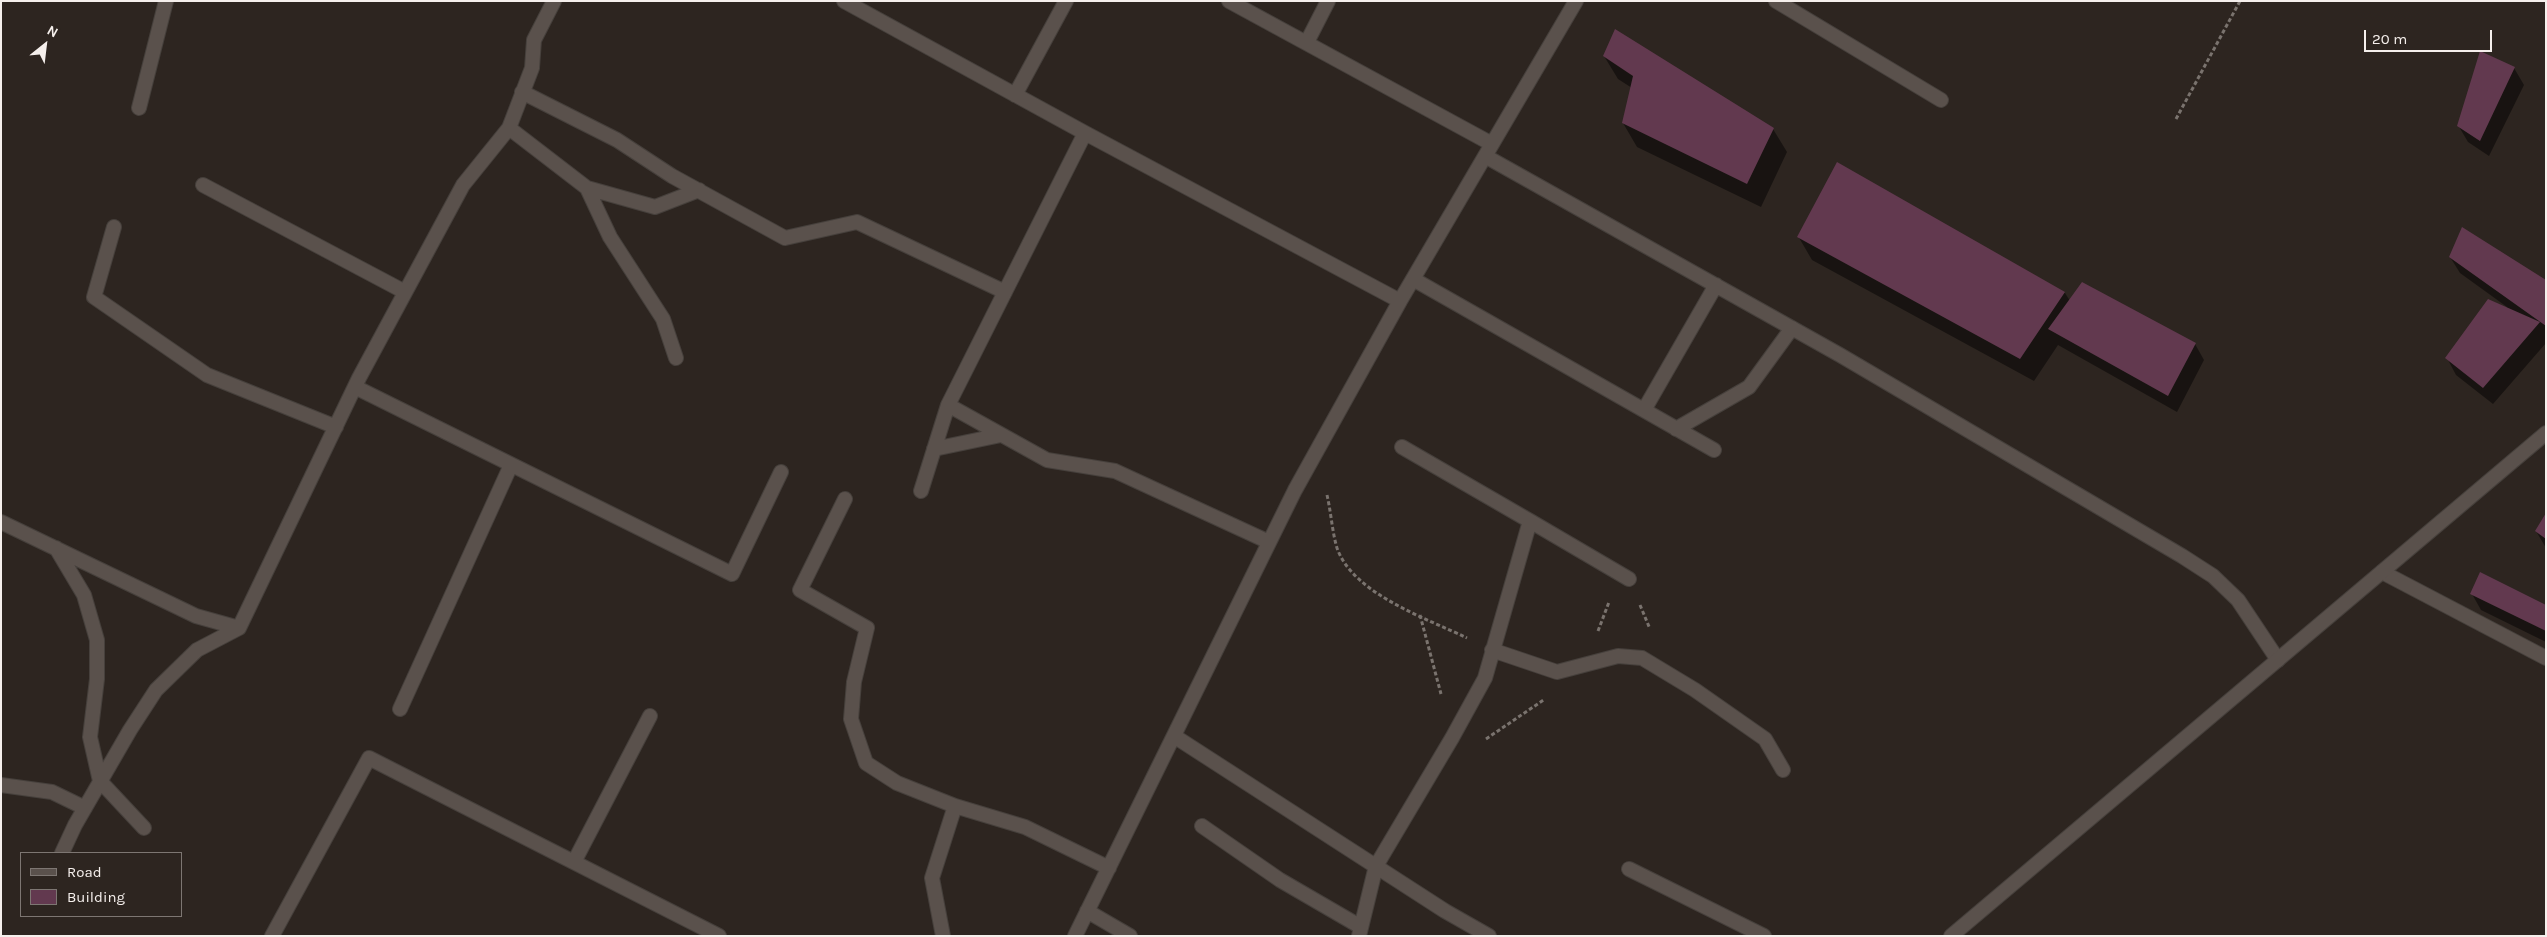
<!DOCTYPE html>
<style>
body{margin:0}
#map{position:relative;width:2547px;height:937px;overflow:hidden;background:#2d2520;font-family:Karla,sans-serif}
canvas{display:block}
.frame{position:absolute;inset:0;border:2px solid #f5efec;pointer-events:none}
.legend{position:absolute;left:20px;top:852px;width:162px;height:65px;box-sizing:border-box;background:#2d2520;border:1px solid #7d7672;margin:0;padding:6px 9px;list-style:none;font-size:15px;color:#f5efec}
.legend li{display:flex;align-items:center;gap:10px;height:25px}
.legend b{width:25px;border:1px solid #7d7672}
.north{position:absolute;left:20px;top:20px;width:50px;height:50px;-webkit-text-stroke:4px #2d2520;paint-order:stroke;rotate:29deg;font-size:14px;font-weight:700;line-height:20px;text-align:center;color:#f5efec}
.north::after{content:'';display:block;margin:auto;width:18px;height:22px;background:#f5efec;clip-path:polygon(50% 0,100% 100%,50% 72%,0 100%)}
.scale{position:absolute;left:2364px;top:30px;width:128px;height:22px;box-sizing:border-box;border:2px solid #f5efec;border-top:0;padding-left:6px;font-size:15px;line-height:18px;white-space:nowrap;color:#f5efec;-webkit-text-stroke:4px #2d2520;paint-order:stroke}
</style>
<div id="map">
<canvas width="2547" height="937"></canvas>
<div class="frame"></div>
<ul class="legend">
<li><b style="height:6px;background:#5a514c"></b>Road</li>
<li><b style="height:14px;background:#62394f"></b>Building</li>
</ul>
<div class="north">N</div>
<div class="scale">20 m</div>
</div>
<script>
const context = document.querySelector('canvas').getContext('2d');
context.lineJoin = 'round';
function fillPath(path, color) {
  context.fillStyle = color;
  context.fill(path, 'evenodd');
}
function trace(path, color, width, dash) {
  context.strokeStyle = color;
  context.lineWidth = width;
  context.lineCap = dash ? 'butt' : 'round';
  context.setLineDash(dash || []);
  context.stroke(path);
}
fillPath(new Path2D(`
 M 2481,52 L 2514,68 L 2524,85 L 2489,156 L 2468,142 L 2458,125 Z
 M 1604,56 L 1773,129 L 1787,152 L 1761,207 L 1637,147 L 1623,123 L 1632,88 L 1618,79 Z
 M 1838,164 L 2065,293 L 2070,301 L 2195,344 L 2204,360 L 2177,412 L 2058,345 L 2034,381 L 1812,260 L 1798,236 Z
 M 2450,257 L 2546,282 L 2546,343 L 2493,404 L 2456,375 L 2447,358 L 2507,307 L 2460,273 Z
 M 2546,515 L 2546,548 L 2536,531 Z
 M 2472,594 L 2546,606 L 2546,642 L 2481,610 Z`), '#0007');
fillPath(new Path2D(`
 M 1615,29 L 1774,128 L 1747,184 L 1622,123 L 1633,76 L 1603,56 Z
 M 2480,51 L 2515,67 L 2480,141 L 2457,126 Z
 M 1837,162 L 2065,292 L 2020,359 L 1797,237 Z
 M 2462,227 L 2546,280 L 2546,326 L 2449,257 Z
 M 2082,282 L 2196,343 L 2168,396 L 2048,329 Z
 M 2488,299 L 2540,322 L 2483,388 L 2445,358 Z
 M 2546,513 L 2546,539 L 2535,531 Z
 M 2480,572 L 2546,605 L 2546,631 L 2470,594 Z`), '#62394f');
const minor = new Path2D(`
 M 844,1 L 1085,133 L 1400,301
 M 1229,1 L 1492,144
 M 1776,1 L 1941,100
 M 1307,42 L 1328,1
 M 522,92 L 617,140 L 672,176 L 785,238 L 857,222 L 1005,292
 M 1015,95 L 1066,1
 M 139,108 L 166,1
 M 509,128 L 587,188 L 610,237 L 663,319 L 676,358
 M 1485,156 L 1840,355 L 2182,556 L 2213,576 L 2238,600 L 2278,660
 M 203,185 L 405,292
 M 587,188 L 655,207 L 699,190
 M 114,227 L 94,297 L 207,375 L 336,427
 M 1413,279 L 1714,450
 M 355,387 L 732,574 L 781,472
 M 948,405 L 1085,133
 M 1644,410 L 1716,285
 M 1676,429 L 1749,387 L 1792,328
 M 934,449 L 1001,435
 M 921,491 L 948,405 L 1047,460 L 1115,471 L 1269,542
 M 845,499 L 800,590 L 867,628 L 854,682 L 851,719 L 866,763 L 897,783 L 955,806 L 1025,827 L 1109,868
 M 1530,521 L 1629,579
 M 1,522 L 196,616 L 239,628
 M 56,548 L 84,595 L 97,640 L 97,679 L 90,737 L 100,781 L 144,828
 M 2382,572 L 2546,658
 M 1492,650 L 1557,672 L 1618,656 L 1642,658 L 1695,690 L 1765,739 L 1783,770
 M 400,709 L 511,465
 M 1174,736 L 1445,911 L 1489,936
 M 1,785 L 52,792 L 85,808
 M 1202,826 L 1280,880 L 1361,927
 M 62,853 L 75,825 L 130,730 L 156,690 L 197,650 L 239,628 L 359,378 L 463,185 L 509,128 L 532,68 L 534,40 L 554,1
 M 574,862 L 650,716
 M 1629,869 L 1764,936
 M 1087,911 L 1130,936
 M 272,936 L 369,758 L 719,936
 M 943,936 L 932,878 L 955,806
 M 1075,936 L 1295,490 L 1400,301 L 1576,1
 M 1359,936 L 1376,866 L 1452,738 L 1485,678 L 1530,521 L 1402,447`);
const tertiary = new Path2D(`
 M 1951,936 L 2546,433`);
trace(minor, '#46403c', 16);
trace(tertiary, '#46403c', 16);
trace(new Path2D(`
 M 2176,119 L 2240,1
 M 1327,495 C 1331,512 1332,531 1337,548 C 1353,594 1426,618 1467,638
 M 1640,605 L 1650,629
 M 1420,615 L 1441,694
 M 1598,631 L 1609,602
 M 1486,739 L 1545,699`), '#7a736e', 3, [4, 2.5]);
trace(minor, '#5a514c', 14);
trace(tertiary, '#5a514c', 14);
</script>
